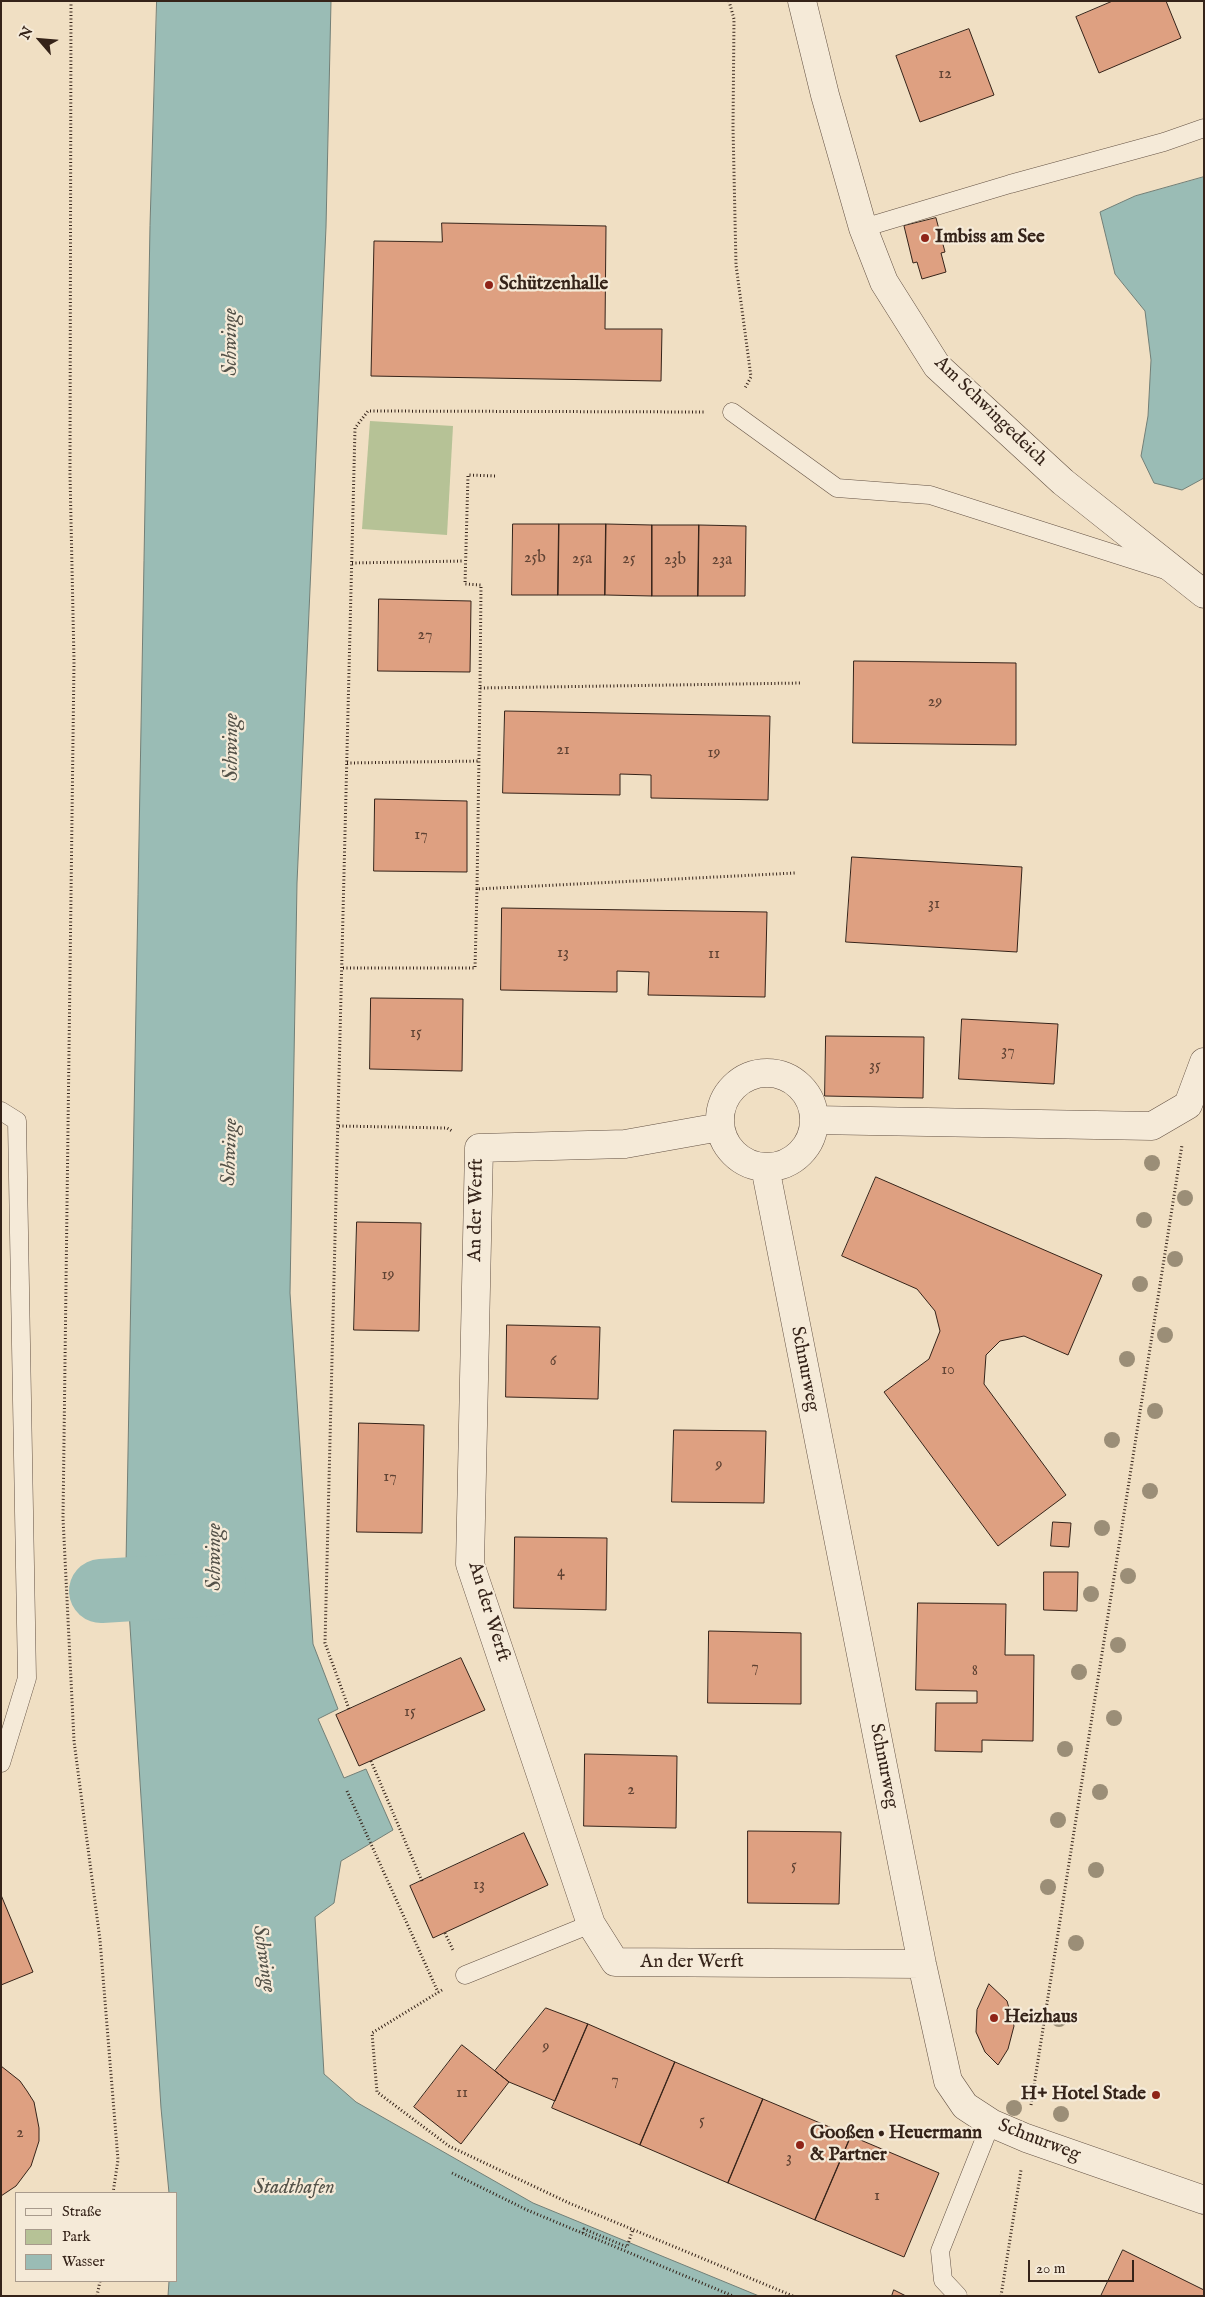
<!DOCTYPE html>
<meta charset="utf-8">
<style>
body{margin:0}
#map{position:relative;width:1205px;height:2297px;overflow:hidden;background:#f0dfc3;font-family:"IM FELL English",serif}
canvas{display:block}
.frame{position:absolute;inset:0;border:2px solid #352319;pointer-events:none}
.legend{position:absolute;left:15px;top:2192px;width:162px;height:90px;box-sizing:border-box;background:#f5ead8;border:1px solid #a89a8c;margin:0;padding:6px 9px;list-style:none;font-size:15px;color:#352319}
.legend li{display:flex;align-items:center;gap:10px;height:25px}
.legend b{width:25px;border:1px solid #a89a8c}
.north{position:absolute;left:15px;top:15px;width:50px;height:50px;-webkit-text-stroke:4px #f5ead8;paint-order:stroke;rotate:297deg;font-size:14px;font-weight:700;line-height:20px;text-align:center;color:#352319}
.north::after{content:'';display:block;margin:auto;width:18px;height:22px;background:#352319;clip-path:polygon(50% 0,100% 100%,50% 72%,0 100%)}
.scale{position:absolute;left:1028px;top:2260px;width:106px;height:22px;box-sizing:border-box;border:2px solid #352319;border-top:0;padding-left:6px;font-size:15px;line-height:18px;white-space:nowrap;color:#352319;-webkit-text-stroke:4px #f5ead8;paint-order:stroke}
</style>
<div id="map">
<canvas width="1205" height="2297"></canvas>
<div class="frame"></div>
<ul class="legend">
<li><b style="height:6px;background:#f5ead8"></b>Straße</li>
<li><b style="height:14px;background:#b6c296"></b>Park</li>
<li><b style="height:14px;background:#9abcb5"></b>Wasser</li>
</ul>
<div class="north">N</div>
<div class="scale">20 m</div>
</div>
<script>
const context = document.querySelector('canvas').getContext('2d');
context.lineJoin = 'round';
function fillPath(path, color) {
  context.fillStyle = color;
  context.fill(path, 'evenodd');
}
function trace(path, color, width, dash) {
  context.strokeStyle = color;
  context.lineWidth = width;
  context.lineCap = dash ? 'butt' : 'round';
  context.setLineDash(dash || []);
  context.stroke(path);
}
function label(font, color, halo, rows, align = 'center') {
  context.font = font + ' "IM FELL English",serif';
  context.lineWidth = 4.5;
  context.setLineDash([]);
  context.textBaseline = 'middle';
  context.strokeStyle = halo;
  context.fillStyle = color;
  for (const [text, x, y, turn = 0] of rows) {
    context.save();
    context.translate(x, y);
    context.rotate((+turn || 0) * Math.PI / 180);
    context.textAlign = isNaN(turn) ? turn : align;
    if (halo) context.strokeText(text, 0, 0);
    context.fillText(text, 0, 0);
    context.restore();
  }
}
fillPath(new Path2D(`
 M 370,421 L 453,426 L 447,535 L 362,529 Z`), '#b6c296');
const water = new Path2D(`
 M 157,1 L 331,1 L 326,227 L 297,883 L 290,1293 L 313,1644 L 338,1709 L 318,1719 L 344,1778 L 366,1769 L 393,1830 L 341,1861 L 334,1903 L 315,1917 L 324,2074 L 356,2102 L 533,2203 L 759,2296 L 168,2296 L 169,2281 L 176,2281 L 176,2193 L 169,2193 L 161,2108 L 126,1564 L 150,226 Z
 M 1204,177 L 1204,478 L 1182,490 L 1154,483 L 1141,456 L 1148,416 L 1151,360 L 1145,311 L 1115,274 L 1100,212 L 1135,196 Z`);
fillPath(water, '#9abcb5');
trace(water, '#727f77', 1);
trace(new Path2D(`
 M 101,1591 L 214,1584`), '#9abcb5', 64);
const building = new Path2D(`
 M 1113,1 L 1166,1 L 1181,38 L 1099,73 L 1076,17 Z
 M 969,29 L 994,95 L 920,122 L 896,56 Z
 M 936,218 L 945,252 L 941,253 L 946,272 L 922,279 L 917,262 L 913,263 L 904,226 Z
 M 442,223 L 606,226 L 605,329 L 662,329 L 661,381 L 371,376 L 374,241 L 442,242 Z
 M 513,524 L 559,524 L 558,595 L 512,595 Z
 M 559,524 L 606,524 L 605,595 L 558,595 Z
 M 606,524 L 652,525 L 652,596 L 605,595 Z
 M 652,525 L 699,525 L 698,596 L 652,596 Z
 M 699,525 L 746,526 L 745,596 L 698,596 Z
 M 379,599 L 471,601 L 470,672 L 378,671 Z
 M 854,661 L 1016,663 L 1016,745 L 853,743 Z
 M 505,711 L 770,716 L 768,800 L 651,798 L 651,775 L 620,774 L 620,795 L 503,793 Z
 M 375,799 L 467,801 L 467,872 L 374,871 Z
 M 852,857 L 1022,867 L 1017,952 L 846,942 Z
 M 502,908 L 767,912 L 765,997 L 648,995 L 649,972 L 617,971 L 617,992 L 501,990 Z
 M 371,998 L 463,999 L 462,1071 L 370,1069 Z
 M 962,1019 L 1058,1024 L 1054,1084 L 959,1079 Z
 M 826,1036 L 924,1037 L 923,1098 L 825,1096 Z
 M 876,1177 L 1102,1275 L 1068,1355 L 1024,1336 L 1000,1341 L 986,1355 L 984,1384 L 1066,1495 L 998,1546 L 884,1392 L 929,1359 L 940,1331 L 935,1311 L 917,1289 L 842,1256 Z
 M 357,1222 L 421,1223 L 419,1331 L 354,1330 Z
 M 507,1325 L 600,1327 L 598,1399 L 506,1397 Z
 M 359,1423 L 424,1425 L 422,1533 L 357,1532 Z
 M 674,1430 L 766,1431 L 764,1503 L 672,1502 Z
 M 1053,1522 L 1071,1523 L 1069,1547 L 1051,1546 Z
 M 515,1537 L 607,1538 L 606,1610 L 514,1608 Z
 M 1044,1572 L 1078,1572 L 1077,1611 L 1044,1610 Z
 M 918,1603 L 1006,1604 L 1005,1655 L 1034,1655 L 1033,1741 L 982,1740 L 982,1752 L 935,1751 L 936,1703 L 977,1703 L 977,1691 L 916,1690 Z
 M 709,1631 L 801,1633 L 801,1704 L 708,1703 Z
 M 461,1658 L 485,1710 L 359,1766 L 336,1715 Z
 M 585,1754 L 677,1756 L 676,1828 L 584,1826 Z
 M 748,1831 L 841,1832 L 839,1904 L 748,1903 Z
 M 524,1833 L 548,1885 L 433,1938 L 410,1886 Z
 M 1,1895 L 33,1972 L 1,1985 Z
 M 989,1984 L 1007,2001 L 1014,2026 L 1008,2049 L 998,2065 L 985,2052 L 976,2032 L 977,2010 Z
 M 546,2008 L 588,2024 L 555,2101 L 509,2082 L 495,2071 Z
 M 588,2024 L 675,2062 L 640,2145 L 552,2108 Z
 M 462,2045 L 509,2082 L 461,2144 L 414,2107 Z
 M 675,2062 L 763,2099 L 728,2183 L 640,2145 Z
 M 1,2066 L 20,2081 L 27,2091 L 34,2102 L 39,2128 L 39,2141 L 31,2166 L 16,2186 L 1,2196 Z
 M 763,2099 L 851,2136 L 815,2220 L 728,2183 Z
 M 851,2136 L 939,2173 L 904,2257 L 815,2220 Z
 M 1123,2250 L 1204,2290 L 1204,2296 L 1101,2296 Z
 M 894,2290 L 906,2296 L 892,2296 Z`);
fillPath(building, '#dea081');
trace(building, '#352319', 1);
const service = new Path2D(`
 M 863,228 L 1010,184 L 1164,142 L 1204,128
 M 732,412 L 837,488 L 930,495 L 1165,570
 M 1,1111 L 17,1121 L 27,1678 L 1,1763
 M 465,1975 L 591,1924
 M 958,2296 L 943,2280 L 940,2251 L 991,2123`);
const minor = new Path2D(`
 M 802,1 L 825,95 L 863,228 L 884,282 L 937,366 L 1063,482 L 1204,594
 M720 1120a47 47 0 1 1 94 0a47 47 0 1 1-94 0Z
 M 814,1120 L 1152,1126 L 1188,1105 L 1204,1062
 M 720,1127 L 625,1144 L 479,1148 L 470,1564 L 591,1924 L 615,1962 L 922,1964
 M 765,1167 L 922,1964 L 948,2081 L 965,2106 L 991,2123 L 1026,2138 L 1204,2200`);
trace(service, '#645244', 19);
trace(minor, '#645244', 29);
trace(new Path2D(`
 M 71,1 L 70,474 L 74,661 L 63,1518 L 74,1741 L 100,1940 L 118,2160 L 113,2193
 M 729,1 L 734,19 L 733,127 L 736,265 L 751,377 L 745,388
 M 495,476 L 468,475 L 465,584 L 481,585 L 480,688 L 801,683
 M 352,563 L 464,561
 M 480,688 L 477,889 L 795,873
 M 347,763 L 479,761
 M 343,968 L 475,968 L 477,889
 M 339,1126 L 447,1128 L 452,1131
 M 349,1709 L 325,1643 L 355,428 L 368,411 L 706,412
 M 371,1761 L 422,1881
 M 347,1791 L 438,1992
 M 445,1933 L 453,1950
 M 442,1990 L 372,2033 L 377,2092 L 449,2146 L 569,2203 L 793,2296
 M 1031,2105 L 1182,1145
 M 452,2173 L 527,2210 L 733,2296
 M 583,2233 L 584,2229 L 627,2247 L 633,2229
 M 97,2296 L 100,2281
 M 1001,2296 L 1021,2170`), '#352319', 3, [1, 2.5]);
trace(service, '#f5ead8', 18);
trace(minor, '#f5ead8', 28);
context.fillStyle = '#9b8e77';
for (const [x, y] of [
 [1152,1163],
 [1185,1198],
 [1144,1220],
 [1175,1259],
 [1140,1284],
 [1165,1335],
 [1127,1359],
 [1155,1411],
 [1112,1440],
 [1150,1491],
 [1102,1528],
 [1128,1576],
 [1091,1594],
 [1118,1645],
 [1079,1672],
 [1114,1718],
 [1065,1749],
 [1100,1792],
 [1058,1820],
 [1096,1870],
 [1048,1887],
 [1076,1943],
 [1059,2019],
 [1014,2108],
 [1061,2114]
]) {
  context.beginPath();
  context.arc(x, y, 8, 0, 2 * Math.PI);
  context.fill();
}
for (const [x, y, r, color] of [
 [925,238,5,"#8f2418"],
 [489,285,5,"#8f2418"],
 [994,2018,5,"#8f2418"],
 [1156,2095,5,"#8f2418"],
 [800,2145,5,"#8f2418"]
]) {
  const dot = new Path2D();
  dot.arc(x, y, r, 0, 2 * Math.PI);
  context.fillStyle = color;
  context.fill(dot);
  trace(dot, '#f5ead8', 2);
}
label('16px', '#5f4233', null, [
 ["12",945,75],
 ["25b",535,559],
 ["25a",582,560],
 ["25",629,560],
 ["23b",675,561],
 ["23a",722,561],
 ["27",425,636],
 ["29",935,703],
 ["21",563,751],
 ["19",714,754],
 ["17",421,836],
 ["31",934,905],
 ["13",563,954],
 ["11",714,955],
 ["15",416,1034],
 ["37",1008,1052],
 ["35",875,1067],
 ["19",388,1276],
 ["6",553,1362],
 ["10",948,1371],
 ["9",719,1466],
 ["17",390,1478],
 ["4",561,1573],
 ["7",755,1668],
 ["8",975,1672],
 ["15",410,1713],
 ["2",631,1791],
 ["5",794,1867],
 ["13",479,1886],
 ["9",546,2048],
 ["7",615,2081],
 ["11",462,2094],
 ["5",702,2122],
 ["2",20,2134],
 ["3",789,2159],
 ["1",877,2197]
]);
label('bold 19px', '#352319', '#f5ead8', [
 ["Imbiss am See",935,238],
 ["Schützenhalle",499,285],
 ["Heizhaus",1004,2018],
 ["H+ Hotel Stade",1146,2095,"right"],
 ["Gooßen • Heuermann",810,2134],
 ["& Partner",810,2156]
], 'left');
label('19px', '#352319', '#f5ead8', [
 ["Am Schwingedeich",990,412,44],
 ["An der Werft",477,1210,-89],
 ["Schnurweg",804,1369,79],
 ["An der Werft",488,1612,73],
 ["Schnurweg",883,1766,79],
 ["An der Werft",692,1963],
 ["Schnurweg",1039,2141,21]
]);
label('italic 20px', '#535148', '#f5ead8', [
 ["Schwinge",232,342,-90],
 ["Schwinge",233,747,-90],
 ["Schwinge",231,1152,-88],
 ["Schwinge",216,1557,-90],
 ["Schwinge",263,1959,81],
 ["Stadthafen",294,2189]
]);
</script>
